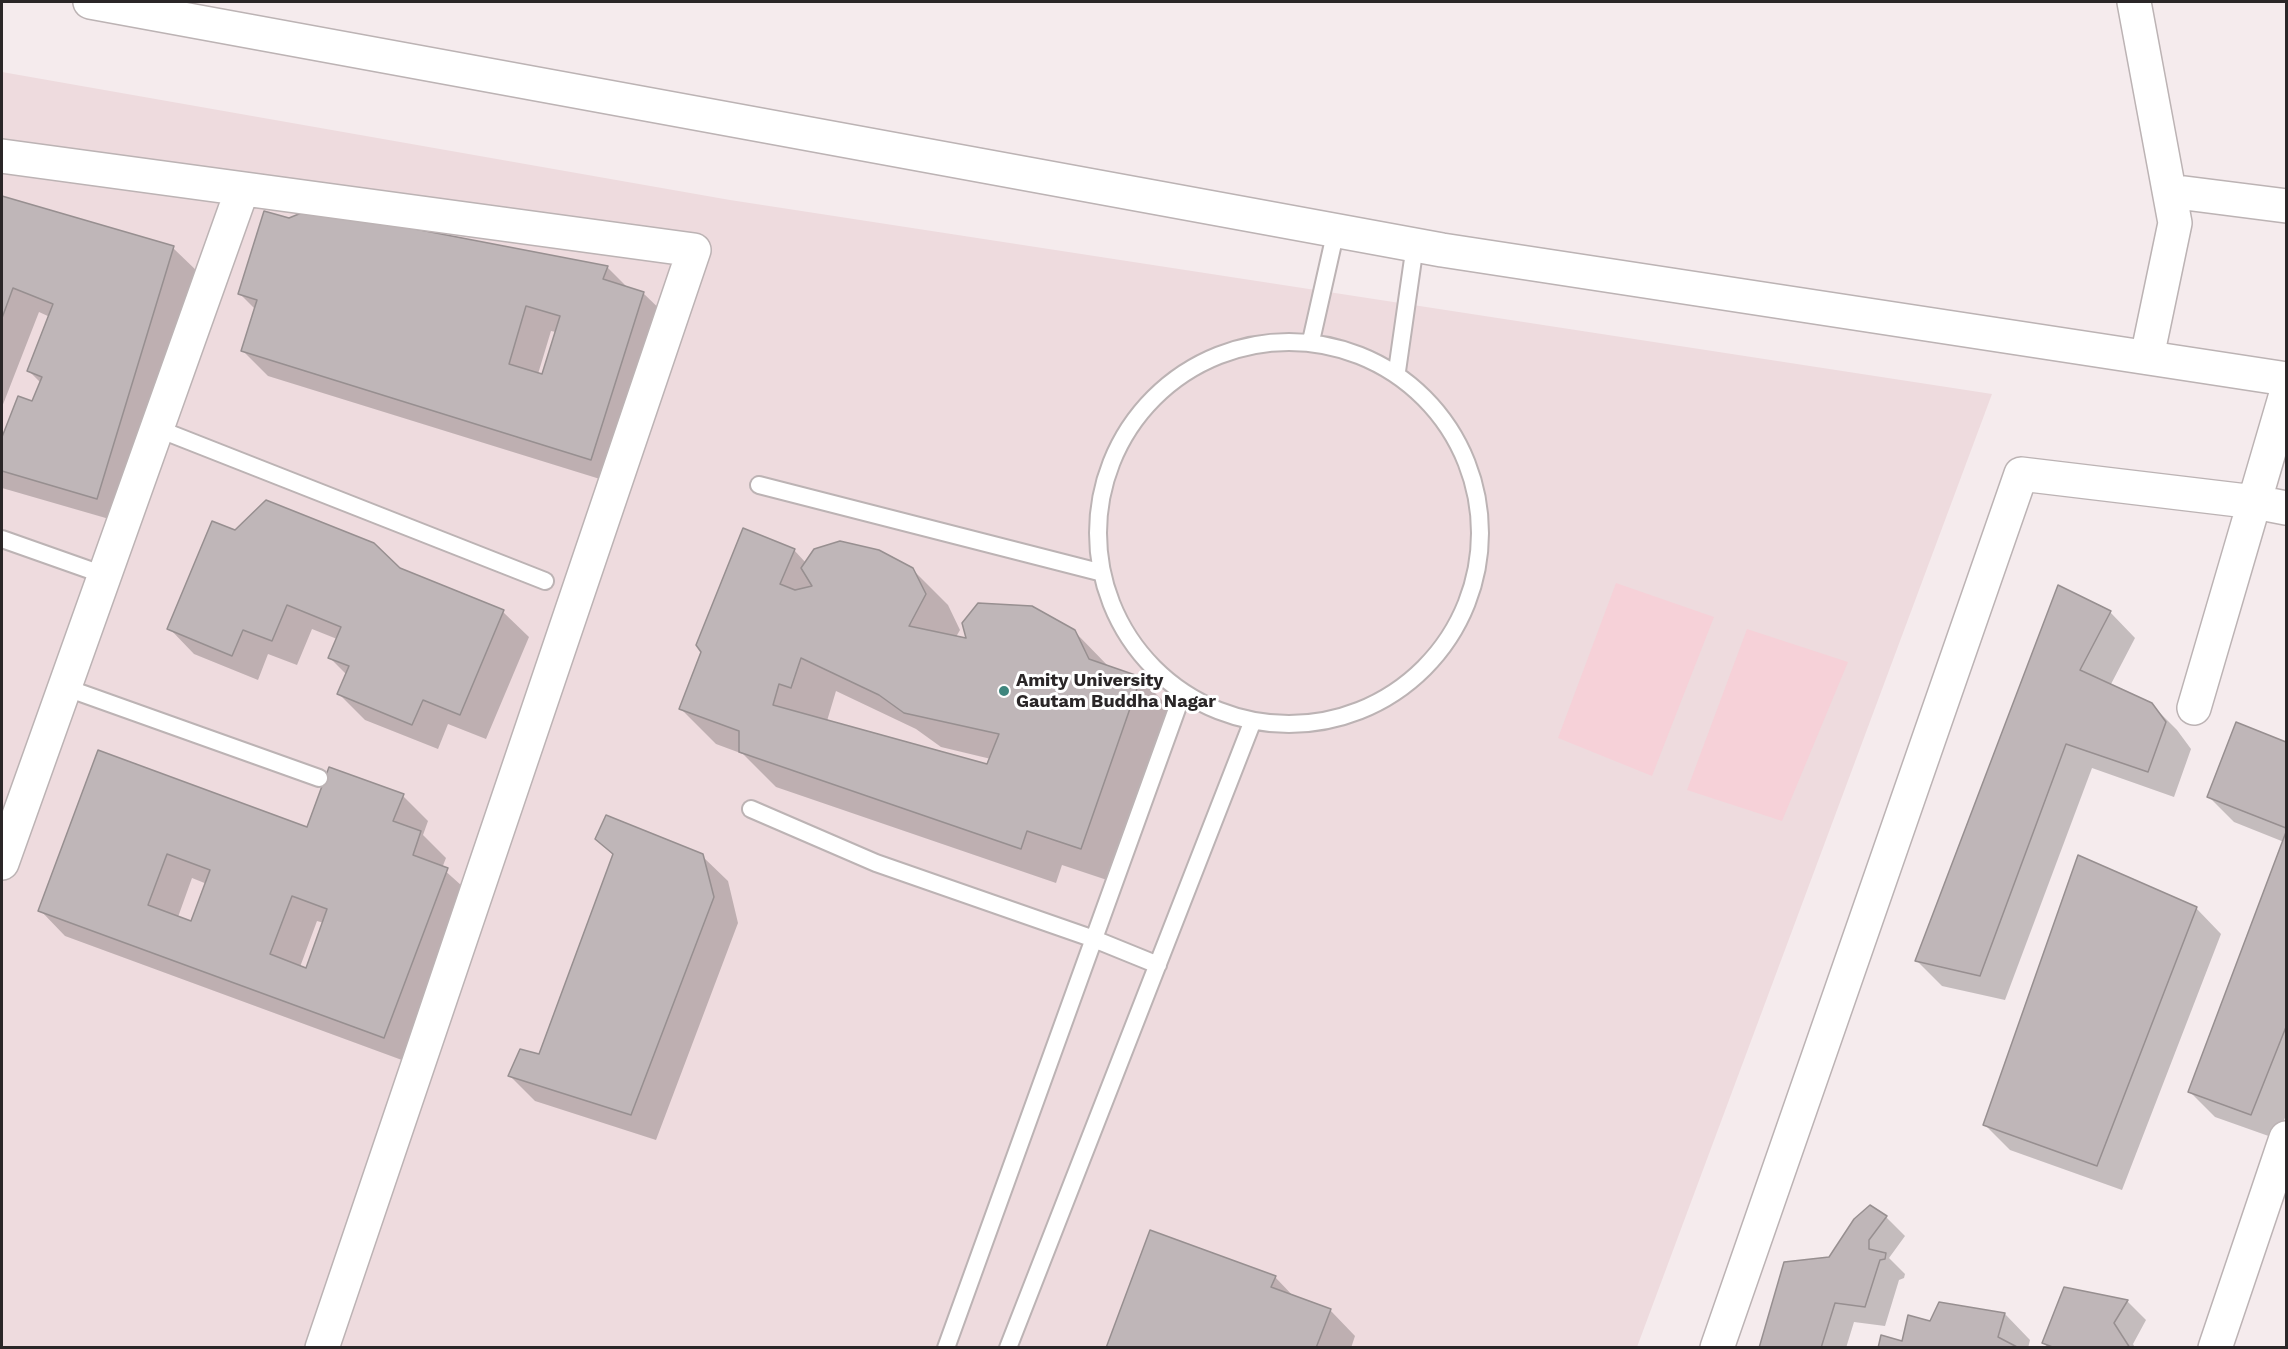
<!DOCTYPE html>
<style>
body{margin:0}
#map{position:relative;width:2288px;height:1349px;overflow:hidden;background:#f5ebed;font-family:"Work Sans",sans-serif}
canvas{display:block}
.frame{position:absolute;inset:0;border:3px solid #2a2627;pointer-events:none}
</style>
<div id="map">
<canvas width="2288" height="1349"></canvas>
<div class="frame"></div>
</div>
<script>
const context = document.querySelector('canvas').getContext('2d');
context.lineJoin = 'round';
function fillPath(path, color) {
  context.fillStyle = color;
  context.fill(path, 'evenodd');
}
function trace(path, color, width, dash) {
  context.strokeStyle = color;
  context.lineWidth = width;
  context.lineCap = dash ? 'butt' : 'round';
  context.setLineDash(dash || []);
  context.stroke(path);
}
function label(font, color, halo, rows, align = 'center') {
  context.font = font + ' "Work Sans",sans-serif';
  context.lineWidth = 6;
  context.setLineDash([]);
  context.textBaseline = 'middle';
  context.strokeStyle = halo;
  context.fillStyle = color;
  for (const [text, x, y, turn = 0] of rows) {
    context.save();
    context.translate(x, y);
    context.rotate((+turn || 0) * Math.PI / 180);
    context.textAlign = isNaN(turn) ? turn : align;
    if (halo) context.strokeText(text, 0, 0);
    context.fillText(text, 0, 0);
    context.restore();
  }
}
fillPath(new Path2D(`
 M 2,72 L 730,200 L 1992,394 L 1637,1347 L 2,1347 Z`), '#eedbde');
fillPath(new Path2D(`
 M 1616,583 L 1714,617 L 1652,776 L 1558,738 Z
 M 1747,629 L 1848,662 L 1782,821 L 1687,790 Z`), '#f6d1d8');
fillPath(new Path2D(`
 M 2,197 L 173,248 L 199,273 L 123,523 L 2,488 L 2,439 L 33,403 L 41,383 L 29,371 L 50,317 L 39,312 L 2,407 Z
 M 289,220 L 607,267 L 628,288 L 643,293 L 669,318 L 616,484 L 268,376 L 243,351 L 256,310 L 240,294 ZM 551,331 L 556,332 L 543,376 L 538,374 Z
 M 236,532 L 399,569 L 503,612 L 529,637 L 486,739 L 448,724 L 438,749 L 365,720 L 339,694 L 347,675 L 330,658 L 337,639 L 312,629 L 297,665 L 268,654 L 258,680 L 194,654 L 169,628 Z
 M 794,550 L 806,563 L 912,569 L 948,605 L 960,630 L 956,637 L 968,640 L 1074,631 L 1110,668 L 1140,678 L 1175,713 L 1116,883 L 1062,865 L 1056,883 L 776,787 L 743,754 L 716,744 L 681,709 ZM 836,691 L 916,729 L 941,747 L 991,759 L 988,766 L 827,721 Z
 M 2110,612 L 2135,638 L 2110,686 L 2151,704 L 2177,730 L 2191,749 L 2174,797 L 2092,768 L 2005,1000 L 1942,986 L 1917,961 Z
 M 2237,724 L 2286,743 L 2286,1115 L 2277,1139 L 2215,1117 L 2189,1091 L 2284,842 L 2234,822 L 2208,796 Z
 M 99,752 L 308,829 L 403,796 L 428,821 L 423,835 L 446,858 L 442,868 L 472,895 L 410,1063 L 65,936 L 40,910 ZM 192,878 L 207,884 L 192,922 L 178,917 ZM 317,921 L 324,923 L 307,970 L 300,967 Z
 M 597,839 L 702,856 L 728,881 L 738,923 L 656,1140 L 535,1101 L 510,1076 L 540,1056 L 614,856 Z
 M 2196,908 L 2221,934 L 2122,1190 L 2010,1150 L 1985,1125 Z
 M 1886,1217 L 1905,1236 L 1889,1258 L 1905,1274 L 1904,1278 L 1899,1280 L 1885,1326 L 1854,1322 L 1846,1348 L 1761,1348 L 1830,1259 Z
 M 1275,1277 L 1295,1298 L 1330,1310 L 1355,1336 L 1351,1348 L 1108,1348 Z
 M 2127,1301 L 2146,1320 L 2133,1344 L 2135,1348 L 2048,1348 L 2044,1343 Z
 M 1940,1303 L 2005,1314 L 2030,1340 L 2028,1348 L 1880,1348 L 1903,1343 L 1931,1323 Z`), '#0003');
const building = new Path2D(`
 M 2,196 L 174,246 L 97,499 L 2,471 L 2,437 L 18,396 L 32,401 L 42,377 L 27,371 L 53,304 L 13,288 L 2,318 Z
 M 311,209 L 608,266 L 603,279 L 644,292 L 591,460 L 241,351 L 257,300 L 238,294 L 264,211 L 289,218 ZM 526,306 L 560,316 L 542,374 L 509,364 Z
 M 266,500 L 374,543 L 400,568 L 504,610 L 460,715 L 423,700 L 412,725 L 337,694 L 349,666 L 328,658 L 341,627 L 287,605 L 272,641 L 243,630 L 232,656 L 167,629 L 212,521 L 235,530 Z
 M 743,528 L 795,549 L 780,584 L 795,590 L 812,586 L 801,568 L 814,549 L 840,541 L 879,550 L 913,568 L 926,594 L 909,626 L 966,638 L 962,623 L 978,603 L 1032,606 L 1075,630 L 1089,659 L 1141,677 L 1081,849 L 1027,831 L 1021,849 L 739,752 L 739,731 L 679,709 L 701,652 L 696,645 ZM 801,658 L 879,695 L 904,713 L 999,734 L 987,764 L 773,705 L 779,684 L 791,688 Z
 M 2058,585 L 2111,611 L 2080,670 L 2152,703 L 2166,722 L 2148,772 L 2066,744 L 1980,976 L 1915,961 Z
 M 2236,722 L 2286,742 L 2286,828 L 2207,797 Z
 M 98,750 L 307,827 L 329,767 L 404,794 L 393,821 L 421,831 L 413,855 L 448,868 L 384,1038 L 38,911 ZM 167,854 L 210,870 L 191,921 L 148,905 ZM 292,896 L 327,909 L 306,968 L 270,954 Z
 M 606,815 L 703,854 L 714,897 L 631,1115 L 508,1076 L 520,1049 L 539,1054 L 613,854 L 595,839 Z
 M 2286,832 L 2286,1027 L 2251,1115 L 2188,1092 Z
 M 2078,855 L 2197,907 L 2097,1166 L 1983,1125 Z
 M 1870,1205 L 1887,1216 L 1869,1240 L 1869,1249 L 1886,1253 L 1885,1259 L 1880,1260 L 1865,1307 L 1835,1303 L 1821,1348 L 1759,1348 L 1784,1262 L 1829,1257 L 1854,1219 Z
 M 1150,1230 L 1276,1276 L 1271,1287 L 1331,1309 L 1316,1348 L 1106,1348 Z
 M 2064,1287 L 2128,1300 L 2114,1323 L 2130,1348 L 2055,1348 L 2042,1343 Z
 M 1939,1302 L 2005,1313 L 1998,1337 L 2019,1348 L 1878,1348 L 1881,1335 L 1902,1341 L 1908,1315 L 1930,1321 Z`);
fillPath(building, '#bfb6b8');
trace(building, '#978f90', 1.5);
const lane = new Path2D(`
 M 1311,341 L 1336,230
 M1098 533a191 191 0 1 1 382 0a191 191 0 1 1-382 0Z
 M 1397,371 L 1415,245
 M 156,428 L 545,581
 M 759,485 L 1099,572
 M 2,539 L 104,575
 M 64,687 L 319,778
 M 751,809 L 876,863 L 1094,939 L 1158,965
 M 946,1348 L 1182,695
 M 1008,1348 L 1252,723`);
const street = new Path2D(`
 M 2134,2 L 2175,223 L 2147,357
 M 2,156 L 694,250 L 322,1348
 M 2169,191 L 2286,206
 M 2194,708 L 2286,394
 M 2,863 L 242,190
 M 1717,1348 L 2021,474 L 2255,502 L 2286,508
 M 2215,1348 L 2286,1138`);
const secondary = new Path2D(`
 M 90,2 L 1442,250 L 2286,379`);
trace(lane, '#bcb3b4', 20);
trace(street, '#bcb3b4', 36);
trace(secondary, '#bcb3b4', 36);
trace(lane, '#fff', 16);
trace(street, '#fff', 33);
trace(secondary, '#fff', 33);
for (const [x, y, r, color] of [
 [1004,691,6,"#3e857d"]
]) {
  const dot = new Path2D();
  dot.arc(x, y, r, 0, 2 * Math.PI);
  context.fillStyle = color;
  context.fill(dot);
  trace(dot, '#fff', 2);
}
label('bold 18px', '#2a2627', '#fff', [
 ["Amity University",1016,681],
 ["Gautam Buddha Nagar",1016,702]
], 'left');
</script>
